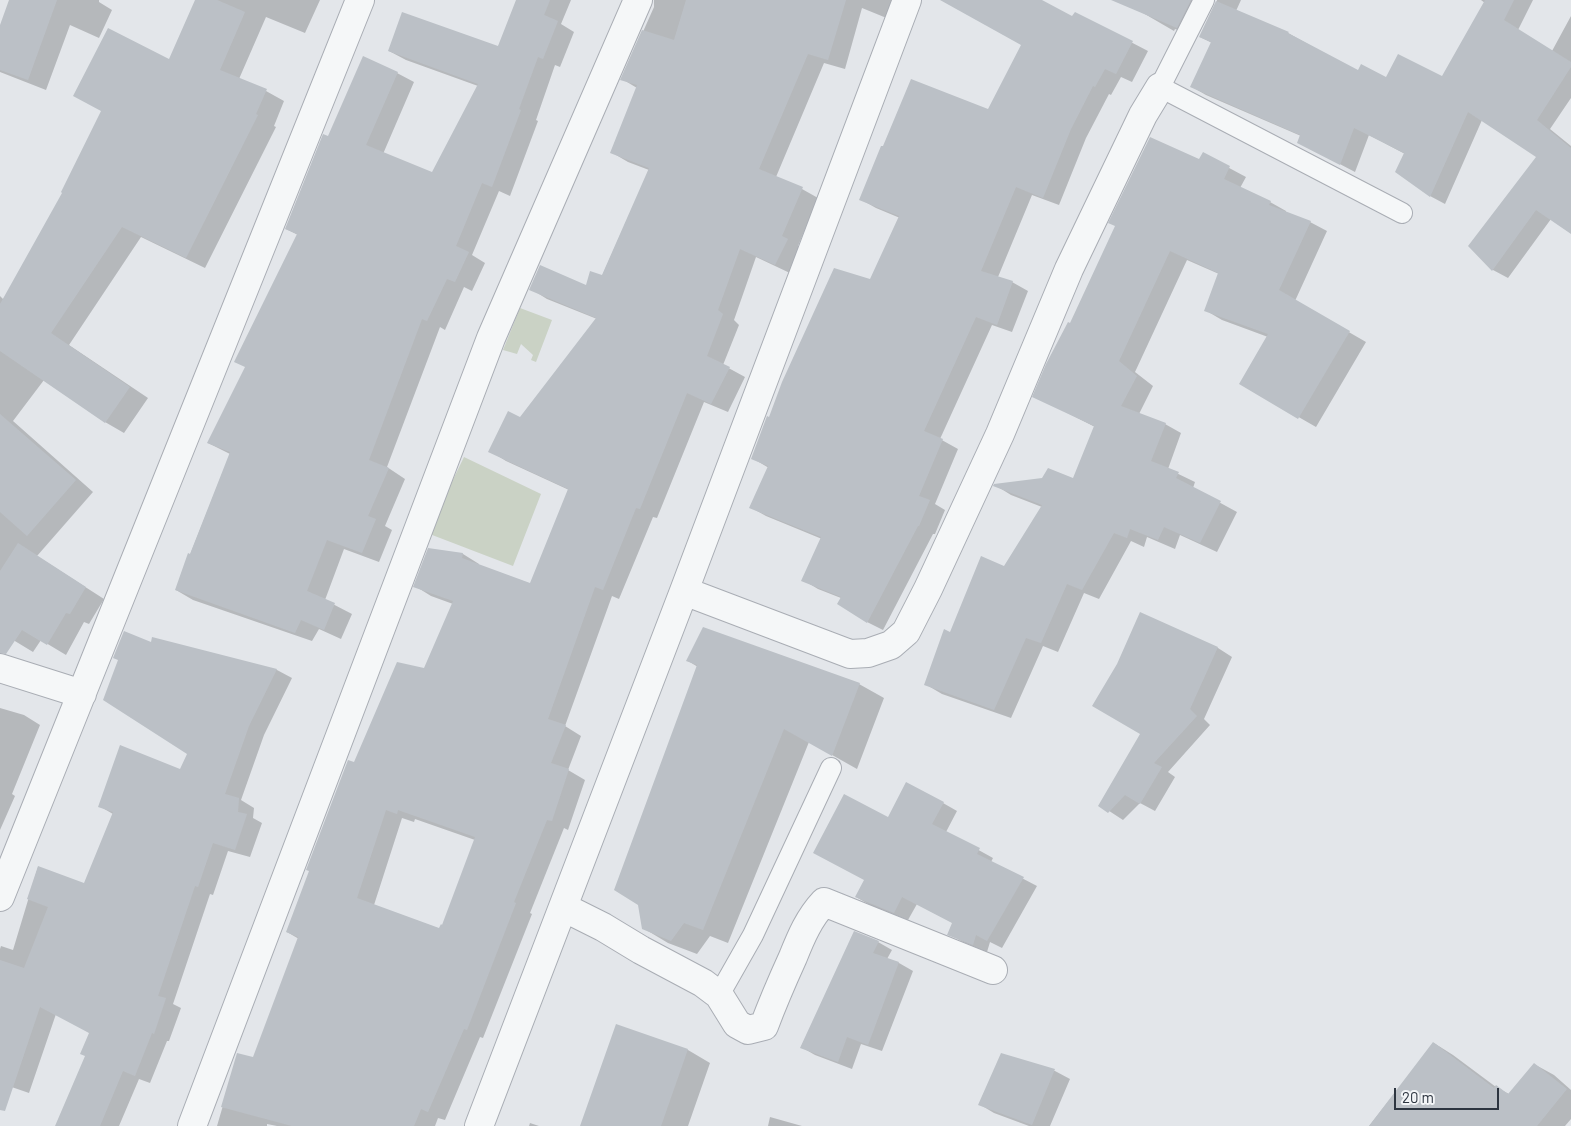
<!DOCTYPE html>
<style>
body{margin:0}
#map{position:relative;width:1571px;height:1126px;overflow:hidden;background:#e3e6ea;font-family:Barlow,sans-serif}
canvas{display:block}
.scale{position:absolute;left:1394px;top:1088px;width:105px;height:22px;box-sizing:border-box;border:2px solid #2d3540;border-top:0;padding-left:6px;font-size:15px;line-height:18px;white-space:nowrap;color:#2d3540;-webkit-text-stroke:4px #f3f5f7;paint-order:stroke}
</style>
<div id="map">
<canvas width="1571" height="1126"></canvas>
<div class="scale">20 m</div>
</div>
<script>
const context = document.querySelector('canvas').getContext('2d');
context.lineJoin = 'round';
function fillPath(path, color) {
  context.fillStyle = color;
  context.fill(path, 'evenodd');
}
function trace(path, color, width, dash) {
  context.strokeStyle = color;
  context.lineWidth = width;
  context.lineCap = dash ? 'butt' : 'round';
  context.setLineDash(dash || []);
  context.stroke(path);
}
fillPath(new Path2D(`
 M 520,308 L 552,320 L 536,362 L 531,360 L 533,355 L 521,344 L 517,354 L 503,350 Z
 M 464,457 L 541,494 L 513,566 L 427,533 Z`), '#cad2c5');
fillPath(new Path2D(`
 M 12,0 L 99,0 L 99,2 L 112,10 L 99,38 L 70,25 L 46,90 L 0,72 L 0,29 Z
 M 197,0 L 320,0 L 305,33 L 266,17 L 239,79 L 266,91 L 284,101 L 274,126 L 276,127 L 205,268 L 141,237 L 69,345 L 148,398 L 124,433 L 105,422 L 44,380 L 13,421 L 93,492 L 37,556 L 104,599 L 89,624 L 84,622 L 66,655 L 41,640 L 33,652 L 0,632 L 0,296 L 4,300 L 170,61 Z
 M 518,0 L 571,0 L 561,24 L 574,32 L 560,67 L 555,65 L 536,120 L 538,121 L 510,196 L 499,191 L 472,255 L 485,263 L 472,291 L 464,287 L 445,330 L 440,327 L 387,467 L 405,479 L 385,526 L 392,530 L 379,562 L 344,549 L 325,600 L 352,614 L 341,639 L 319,629 L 312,641 L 193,600 L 176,590 L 230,454 L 208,443 L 246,367 L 298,235 L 286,229 L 329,138 L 397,73 L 414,82 L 383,154 L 433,174 L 478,86 L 406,60 L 389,51 L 498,47 Z
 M 654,0 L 897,0 L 889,19 L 862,8 L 845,69 L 824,63 L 776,177 L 802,189 L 818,198 L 798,246 L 804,249 L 792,274 L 756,257 L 734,320 L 739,325 L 723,365 L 745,377 L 728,412 L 704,402 L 657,518 L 653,517 L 619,599 L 612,596 L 565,726 L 581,736 L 568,770 L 585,780 L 568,830 L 564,828 L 530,913 L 532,914 L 483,1038 L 480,1037 L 445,1120 L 438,1118 L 435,1126 L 277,1126 L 267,1124 L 267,1126 L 217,1126 L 238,1054 L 254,1059 L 299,939 L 287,932 L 354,763 L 425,669 L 453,604 L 431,596 L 415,586 L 429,550 L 463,554 L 479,564 L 479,565 L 531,584 L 569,490 L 506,461 L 490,451 L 520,419 L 597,319 L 547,299 L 531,289 L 586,287 L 602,276 L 649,170 L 628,162 L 611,152 L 637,88 L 622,79 L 654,7 ZM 402,818 L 414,822 L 415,819 L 475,840 L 443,926 L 440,929 L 374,905 Z
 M 977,0 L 1031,0 L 1073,18 L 1075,13 L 1148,51 L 1132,82 L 1121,77 L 1111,95 L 1109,94 L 1086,138 L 1059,205 L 1032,195 L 998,277 L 1012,282 L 1028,291 L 1012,332 L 992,325 L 940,439 L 958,449 L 935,504 L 945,510 L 935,534 L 933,534 L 883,630 L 867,622 L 841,598 L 818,589 L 803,580 L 822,539 L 766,516 L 750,507 L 769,468 L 752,458 L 769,419 L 871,281 L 900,218 L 876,208 L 860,199 L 988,111 L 1023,45 Z
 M 1134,0 L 1211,0 L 1192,35 L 1175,29 L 1174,31 L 1131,6 Z
 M 1217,0 L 1241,0 L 1236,11 L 1288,33 L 1358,72 L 1386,79 L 1443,78 L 1485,3 L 1481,0 L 1533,0 L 1518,30 L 1552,51 L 1571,16 L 1571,98 L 1550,129 L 1571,146 L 1571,232 L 1551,219 L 1508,278 L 1493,270 L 1470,246 L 1538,156 L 1482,120 L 1445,204 L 1430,196 L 1405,154 L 1369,135 L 1355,172 L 1313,150 L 1301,136 L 1206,95 L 1192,87 L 1212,43 L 1200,37 L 1216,5 Z
 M 1203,154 L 1246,177 L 1240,188 L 1270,202 L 1286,211 L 1286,213 L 1310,222 L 1327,231 L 1295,301 L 1366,342 L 1316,427 L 1241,384 L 1268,337 L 1222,320 L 1205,310 L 1219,274 L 1187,260 L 1135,372 L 1153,386 L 1139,414 L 1165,424 L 1181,433 L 1168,469 L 1195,482 L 1193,488 L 1237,512 L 1217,552 L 1180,535 L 1175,549 L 1147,537 L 1144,547 L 1131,541 L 1099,599 L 1084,593 L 1058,652 L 1043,646 L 1011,718 L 942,694 L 925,684 L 950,633 L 1005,568 L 1042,507 L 1011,495 L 995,485 L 1074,479 L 1095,427 L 1034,396 L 1070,325 L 1200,161 Z
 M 1140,614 L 1218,648 L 1232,657 L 1204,719 L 1210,725 L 1168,772 L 1175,777 L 1155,811 L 1140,803 L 1123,820 L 1100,805 L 1142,733 L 1118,665 Z
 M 153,638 L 277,670 L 292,678 L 264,735 L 241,800 L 254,808 L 253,818 L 262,823 L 250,857 L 228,851 L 213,895 L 210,894 L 173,1004 L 181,1008 L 169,1041 L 167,1041 L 150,1083 L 139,1079 L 119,1126 L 56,1126 L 86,1056 L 90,1033 L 56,1014 L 29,1093 L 0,1083 L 0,949 L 1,946 L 13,950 L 38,867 L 85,885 L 113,814 L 99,806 L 180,771 L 189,754 L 152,644 Z
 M 688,661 L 859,684 L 884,698 L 857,769 L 809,742 L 728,943 L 710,936 L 697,954 L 668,943 L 643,928 L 698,667 Z
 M 0,708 L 24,715 L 40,725 L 12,794 L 15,796 L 0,830 Z
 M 943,803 L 957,811 L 946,832 L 993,858 L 991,862 L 1037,886 L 1002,948 L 990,942 L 987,952 L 963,942 L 949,934 L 953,923 L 917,904 L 908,920 L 870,905 L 856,897 L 865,880 L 888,818 Z
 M 855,933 L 878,942 L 892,950 L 887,959 L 899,963 L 913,971 L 882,1051 L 861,1044 L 852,1069 L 815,1055 L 801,1047 Z
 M 616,1025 L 688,1050 L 710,1063 L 688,1126 L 660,1126 Z
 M 1434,1043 L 1453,1055 L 1496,1087 L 1509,1094 L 1534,1064 L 1554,1075 L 1571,1090 L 1571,1119 L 1565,1126 L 1369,1126 Z
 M 1002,1054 L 1055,1071 L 1070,1079 L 1050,1126 L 1029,1126 L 994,1113 L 979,1104 Z
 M 770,1117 L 802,1126 L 768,1126 Z
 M 530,1123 L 539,1126 L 529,1126 Z`), '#0003');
fillPath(new Path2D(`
 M 9,0 L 57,0 L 28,80 L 0,70 L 0,25 Z
 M 195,0 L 217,0 L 245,12 L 220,70 L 267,89 L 256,114 L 258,115 L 186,258 L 122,227 L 51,333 L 130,387 L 105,423 L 0,351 L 0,304 L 62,193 L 61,192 L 101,111 L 73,96 L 108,28 L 169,59 Z
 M 516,0 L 550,0 L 544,15 L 558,21 L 543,59 L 538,57 L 519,109 L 521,110 L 492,187 L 482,183 L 456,246 L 469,252 L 455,282 L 447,279 L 427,321 L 422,319 L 369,460 L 389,468 L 368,516 L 376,519 L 362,553 L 327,540 L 307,591 L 335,603 L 324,630 L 301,620 L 295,633 L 175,590 L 188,553 L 190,554 L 230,452 L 207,443 L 245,367 L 234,362 L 297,234 L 285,229 L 323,134 L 328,136 L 363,56 L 398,72 L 366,145 L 432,172 L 478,84 L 388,51 L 402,12 L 498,46 Z
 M 686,0 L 846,0 L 828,60 L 808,54 L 759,169 L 803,187 L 782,236 L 788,239 L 775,265 L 740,249 L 718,310 L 723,314 L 707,356 L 730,367 L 711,404 L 687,393 L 640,509 L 636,508 L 603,590 L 595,587 L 548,719 L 566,725 L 551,763 L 569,769 L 552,821 L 547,820 L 514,902 L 516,903 L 467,1030 L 464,1029 L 428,1112 L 421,1109 L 414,1126 L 292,1126 L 221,1107 L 237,1053 L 253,1057 L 298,937 L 286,932 L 309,871 L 306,870 L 348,760 L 354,762 L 397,662 L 424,668 L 453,601 L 413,587 L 428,548 L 463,553 L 462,558 L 530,583 L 568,489 L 488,452 L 508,411 L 520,417 L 596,318 L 529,290 L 540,265 L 586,285 L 590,271 L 602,275 L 649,168 L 610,153 L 637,85 L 620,80 L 642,30 L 674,40 ZM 386,810 L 397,814 L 398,810 L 475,837 L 442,925 L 441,924 L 439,928 L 357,898 Z
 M 940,0 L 1042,0 L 1072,16 L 1075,12 L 1133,41 L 1116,74 L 1105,69 L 1095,87 L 1093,86 L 1071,129 L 1043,198 L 1016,187 L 981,271 L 1013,281 L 997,325 L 976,317 L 924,431 L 943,439 L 919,496 L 930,500 L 919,526 L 918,526 L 867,623 L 837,604 L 841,597 L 801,581 L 821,537 L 749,508 L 768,466 L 751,459 L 767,416 L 769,417 L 782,382 L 834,268 L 870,279 L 899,216 L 859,200 L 881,146 L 883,146 L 911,79 L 988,109 L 1021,45 Z
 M 1111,0 L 1191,0 L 1177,28 Z
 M 1485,0 L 1514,0 L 1504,20 L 1571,62 L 1571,67 L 1537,120 L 1571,148 L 1571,234 L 1536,210 L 1492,271 L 1468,246 L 1536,157 L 1468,112 L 1430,197 L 1395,172 L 1404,153 L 1354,128 L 1340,165 L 1297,143 L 1300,135 L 1190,87 L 1211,42 L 1199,37 L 1216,1 L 1289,32 L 1288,33 L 1358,70 L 1361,64 L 1386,77 L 1398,54 L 1442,76 Z
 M 1150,137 L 1199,159 L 1203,152 L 1230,166 L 1224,179 L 1271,201 L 1269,205 L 1311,221 L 1279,290 L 1350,331 L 1298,419 L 1239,384 L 1268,334 L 1204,311 L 1218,273 L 1170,251 L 1119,361 L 1137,376 L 1121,406 L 1166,423 L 1151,461 L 1179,472 L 1176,478 L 1221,501 L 1200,543 L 1164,527 L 1158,540 L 1130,529 L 1127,538 L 1114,533 L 1082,590 L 1067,584 L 1041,643 L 1026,638 L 994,710 L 924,685 L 944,629 L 950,632 L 981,556 L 1004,566 L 1042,505 L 993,486 L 994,484 L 1042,478 L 1048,468 L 1073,478 L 1094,426 L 1032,397 L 1046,364 L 1068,322 L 1070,323 L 1115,226 L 1108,223 Z
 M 0,414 L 76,480 L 27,536 L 0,512 Z
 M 18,543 L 86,587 L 70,614 L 66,613 L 47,645 L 22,630 L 6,654 L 0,653 L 0,571 Z
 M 1140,612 L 1218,647 L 1190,709 L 1197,716 L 1154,763 L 1162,767 L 1140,804 L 1125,795 L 1108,813 L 1098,806 L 1140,734 L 1092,706 L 1117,664 Z
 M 703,627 L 860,683 L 832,756 L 784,729 L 703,930 L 684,923 L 671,941 L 642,929 L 638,905 L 614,890 L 697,665 L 686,661 Z
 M 124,631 L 151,642 L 152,637 L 277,669 L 249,726 L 225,794 L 239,798 L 238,812 L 247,814 L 235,850 L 213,843 L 198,887 L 195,886 L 158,996 L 166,998 L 154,1034 L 152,1033 L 135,1076 L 123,1071 L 100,1126 L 55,1126 L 85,1056 L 80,1054 L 89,1033 L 40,1007 L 5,1111 L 0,1110 L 0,960 L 24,968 L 48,907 L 27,899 L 38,866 L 84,883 L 113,812 L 98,807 L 120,745 L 180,769 L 187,754 L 103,700 L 118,660 L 113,658 Z
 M 906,782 L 944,802 L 932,824 L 980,848 L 977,854 L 1024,877 L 987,941 L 976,935 L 973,945 L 947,935 L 952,923 L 902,897 L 894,913 L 855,897 L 864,880 L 813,853 L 844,794 L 888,817 Z
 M 854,931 L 879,941 L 873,953 L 899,962 L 868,1045 L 847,1037 L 838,1062 L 800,1048 Z
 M 616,1024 L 688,1049 L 661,1126 L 580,1126 Z
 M 1433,1042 L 1494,1088 L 1496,1085 L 1508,1094 L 1534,1063 L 1567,1089 L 1537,1126 L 1369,1126 Z
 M 1001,1053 L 1055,1069 L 1032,1125 L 978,1105 Z`), '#bbc0c6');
const lane = new Path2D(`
 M 1204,0 L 1160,87 L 1402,213
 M 719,995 L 753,935 L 831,768`);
const street = new Path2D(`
 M 684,591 L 850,654 L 868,653 L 891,645 L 906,632 L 928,589 L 1000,434 L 1069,269 L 1143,115 L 1160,87
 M 0,668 L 82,694
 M 0,897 L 360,0
 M 563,907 L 603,927 L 641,950 L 703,983 L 719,995 L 737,1024 L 748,1030 L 764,1026 C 773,1002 783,979 793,957 C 801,937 809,918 824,902 L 993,970
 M 192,1126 L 491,338 L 638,0
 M 479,1126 L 684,591 L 907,0`);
trace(lane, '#a9adb4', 22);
trace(street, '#a9adb4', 30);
trace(lane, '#f5f7f8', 20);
trace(street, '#f5f7f8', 28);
</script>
